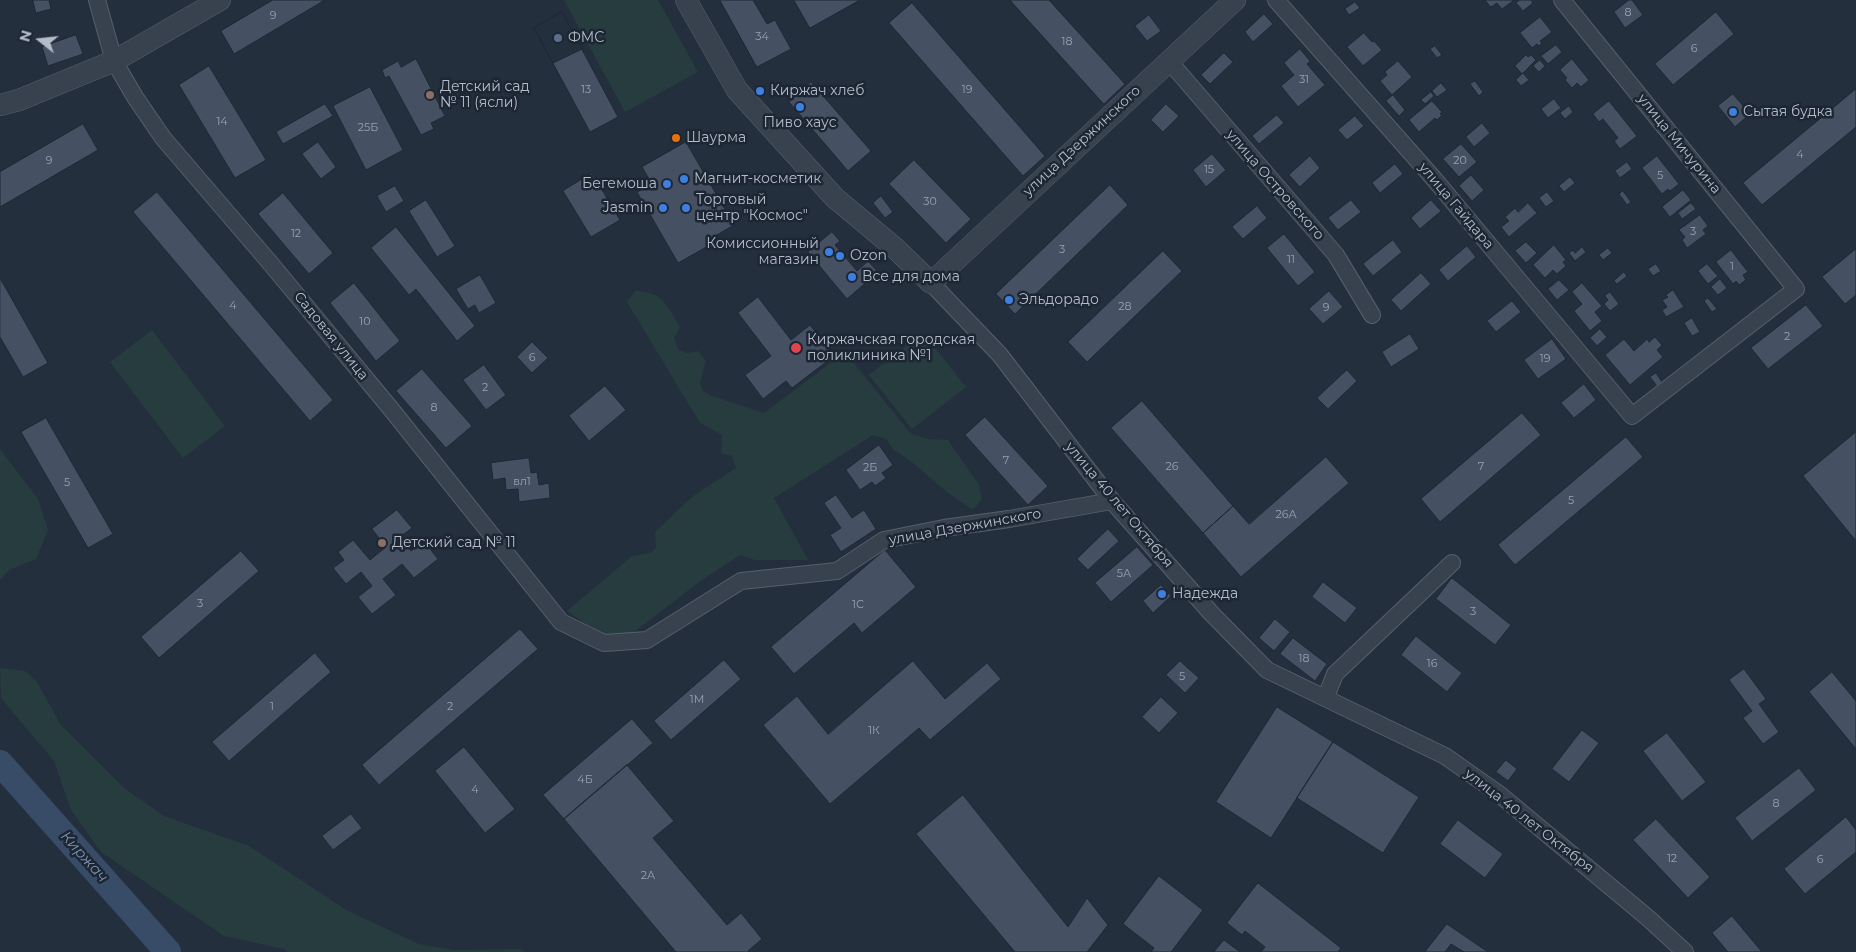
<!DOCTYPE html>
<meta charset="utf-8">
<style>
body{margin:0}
#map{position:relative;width:1856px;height:952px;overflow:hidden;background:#242f3e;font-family:Montserrat,sans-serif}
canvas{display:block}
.north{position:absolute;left:15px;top:15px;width:50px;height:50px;-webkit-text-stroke:4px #1d2633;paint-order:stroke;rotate:286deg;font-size:14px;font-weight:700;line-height:20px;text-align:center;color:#b4bcc9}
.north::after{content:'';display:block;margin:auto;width:18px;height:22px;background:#b4bcc9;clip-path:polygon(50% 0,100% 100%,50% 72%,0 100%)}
</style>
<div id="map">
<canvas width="1856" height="952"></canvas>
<div class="north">N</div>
</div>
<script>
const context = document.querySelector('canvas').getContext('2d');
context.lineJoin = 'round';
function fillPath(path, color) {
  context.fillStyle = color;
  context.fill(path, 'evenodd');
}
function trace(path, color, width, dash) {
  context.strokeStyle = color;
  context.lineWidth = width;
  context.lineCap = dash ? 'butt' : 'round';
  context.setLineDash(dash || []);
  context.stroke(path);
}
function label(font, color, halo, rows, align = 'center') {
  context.font = font + ' Montserrat,sans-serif';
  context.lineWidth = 5;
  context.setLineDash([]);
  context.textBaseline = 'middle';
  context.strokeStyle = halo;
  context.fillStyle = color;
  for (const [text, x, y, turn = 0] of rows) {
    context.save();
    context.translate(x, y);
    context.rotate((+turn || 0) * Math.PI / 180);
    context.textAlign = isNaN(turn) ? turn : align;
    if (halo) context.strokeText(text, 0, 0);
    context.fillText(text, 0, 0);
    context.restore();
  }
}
fillPath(new Path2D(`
 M 564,0 L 658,0 L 698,72 L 625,112 Z
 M 635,291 C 664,292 666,305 680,327 L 674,338 L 678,349 L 687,353 L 698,351 L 706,361 L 700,383 L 703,391 L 712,396 L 764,413 L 845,352 L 911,434 L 929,439 L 948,440 L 979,485 L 982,499 L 973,510 L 948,493 L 913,463 L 893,449 L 886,439 L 873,435 L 774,498 L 808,560 L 755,560 L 740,555 L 699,582 L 628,637 L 601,635 L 567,611 L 632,556 L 650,553 L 656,548 L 655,532 L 693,496 L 736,468 L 732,456 L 721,453 L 722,435 L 700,423 L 627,302 Z
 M 152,330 L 225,426 L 183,458 L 110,362 Z
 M 923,333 L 966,387 L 912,429 L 869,375 Z
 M 0,449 L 38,499 L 48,530 L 36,559 L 9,570 L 0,580 Z
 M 0,668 L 25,671 L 37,682 L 61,725 L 124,788 L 164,816 L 249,846 L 348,911 L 419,944 L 454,950 L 520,949 L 525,952 L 288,952 L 284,949 L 224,936 L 101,852 L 71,810 L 54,761 L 1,698 Z`), '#263c3f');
trace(new Path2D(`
 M 0,763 L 168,952`), '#394c67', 26);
const building = new Path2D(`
 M 33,0 L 49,0 L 51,9 L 36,13 Z
 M 273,0 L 325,0 L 234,54 L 221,31 Z
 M 720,0 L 753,0 L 767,24 L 775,20 L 791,49 L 757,67 Z
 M 794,0 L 860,0 L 810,28 Z
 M 1010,0 L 1049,0 L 1125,84 L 1104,104 Z
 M 1485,0 L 1512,0 L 1513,1 L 1502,9 L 1497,3 L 1491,7 Z
 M 1520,0 L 1531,0 L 1533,3 L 1523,11 L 1516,3 Z
 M 1629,0 L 1632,0 L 1643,15 L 1625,28 L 1614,12 Z
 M 1355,2 L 1360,8 L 1349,15 L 1345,9 Z
 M 912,3 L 1045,156 L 1023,176 L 889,23 Z
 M 562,12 L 618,117 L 590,132 L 534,28 Z
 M 562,12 L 582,49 L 553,63 L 534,28 Z
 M 1716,12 L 1734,34 L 1673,85 L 1655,64 Z
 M 1264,14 L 1273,24 L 1253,42 L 1245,32 Z
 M 1149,15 L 1161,31 L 1147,41 L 1135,26 Z
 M 1540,17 L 1552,32 L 1540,41 L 1542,43 L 1539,46 L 1537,44 L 1532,48 L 1520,33 Z
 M 1364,33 L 1372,42 L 1374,41 L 1382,50 L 1363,66 L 1347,47 Z
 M 76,35 L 83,54 L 48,66 L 42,47 Z
 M 1556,45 L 1562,52 L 1548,64 L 1541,56 Z
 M 1435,46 L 1442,55 L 1437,58 L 1430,49 Z
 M 1300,49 L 1310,61 L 1307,64 L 1325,85 L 1298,107 L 1281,86 L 1294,75 L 1284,63 Z
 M 1224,53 L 1233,62 L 1210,84 L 1201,75 Z
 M 1526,55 L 1528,57 L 1531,55 L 1536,60 L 1522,74 L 1515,66 Z
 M 416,59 L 445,116 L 431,123 L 434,129 L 421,135 L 389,76 L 385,78 L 382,70 L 398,61 L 401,67 Z
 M 1572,59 L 1589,80 L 1581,87 L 1577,83 L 1572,88 L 1565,80 L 1567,78 L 1560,70 Z
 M 1540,60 L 1545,66 L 1539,72 L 1533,66 Z
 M 1398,61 L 1412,77 L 1392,95 L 1380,81 L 1387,75 L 1385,72 Z
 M 209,66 L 266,160 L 235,178 L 179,85 Z
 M 1523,73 L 1529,80 L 1521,86 L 1516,80 Z
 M 1475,81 L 1483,92 L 1479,96 L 1470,84 Z
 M 811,82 L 871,151 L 848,171 L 789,102 Z
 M 1441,83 L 1447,90 L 1437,97 L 1432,91 Z
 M 370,87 L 403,150 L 366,170 L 333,106 Z
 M 1856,89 L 1856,127 L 1762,205 L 1743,183 Z
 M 1431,92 L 1434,96 L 1425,104 L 1421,100 Z
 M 1733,94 L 1750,114 L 1735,127 L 1718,106 Z
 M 1393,95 L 1405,110 L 1399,116 L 1386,101 Z
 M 1554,99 L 1561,108 L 1548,118 L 1541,109 Z
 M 1432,101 L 1442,112 L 1440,114 L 1442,115 L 1437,120 L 1435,118 L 1419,132 L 1409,120 Z
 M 1609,101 L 1637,136 L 1620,149 L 1614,141 L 1618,138 L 1603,119 L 1599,122 L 1593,114 Z
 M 325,104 L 333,116 L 283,144 L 276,132 Z
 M 1166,104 L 1179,116 L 1163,132 L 1151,120 Z
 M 1569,106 L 1573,112 L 1565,119 L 1560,113 Z
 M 1277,115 L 1284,123 L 1259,144 L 1252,136 Z
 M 1355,116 L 1364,126 L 1347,140 L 1338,130 Z
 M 1482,123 L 1490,133 L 1474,147 L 1466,137 Z
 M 83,124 L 98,150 L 0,207 L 0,172 Z
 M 318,142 L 336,167 L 321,179 L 302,154 Z
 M 686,142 L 734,225 L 715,236 L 717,241 L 678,263 L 637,192 L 652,184 L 642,167 Z
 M 1461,144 L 1477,162 L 1459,177 L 1443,159 Z
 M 1212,154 L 1226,170 L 1206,187 L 1193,170 Z
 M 1310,156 L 1320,168 L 1300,187 L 1289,175 Z
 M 1657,156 L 1679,184 L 1670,191 L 1668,189 L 1662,194 L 1642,168 Z
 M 914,160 L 971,219 L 946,243 L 889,184 Z
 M 1627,162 L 1632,169 L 1620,178 L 1615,171 Z
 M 1395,164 L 1403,174 L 1380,193 L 1372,183 Z
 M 592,173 L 620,220 L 591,237 L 563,191 Z
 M 1471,175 L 1484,190 L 1472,201 L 1459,186 Z
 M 1570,177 L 1575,183 L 1564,192 L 1559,186 Z
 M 1110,185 L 1128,205 L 1015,314 L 996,294 Z
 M 395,186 L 404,201 L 386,212 L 377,196 Z
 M 1683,190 L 1691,200 L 1670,217 L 1662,207 Z
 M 1623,191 L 1631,202 L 1627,205 L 1619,194 Z
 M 157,192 L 333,400 L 310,421 L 133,212 Z
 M 1547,192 L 1554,201 L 1546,207 L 1539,198 Z
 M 283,193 L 333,253 L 309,274 L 258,214 Z
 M 881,196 L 893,212 L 885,218 L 873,203 Z
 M 426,200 L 455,246 L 437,257 L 409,211 Z
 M 1351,200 L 1361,212 L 1338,230 L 1328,218 Z
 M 1431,200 L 1441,211 L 1420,229 L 1411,218 Z
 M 1528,203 L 1537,213 L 1509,237 L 1501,227 L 1509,221 L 1505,217 L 1515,208 L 1518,212 Z
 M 1691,203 L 1696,209 L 1682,219 L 1678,213 Z
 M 1257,206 L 1267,218 L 1243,239 L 1232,227 Z
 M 1700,215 L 1708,226 L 1703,230 L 1706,234 L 1687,248 L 1682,240 L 1685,237 L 1679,230 Z
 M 396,227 L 475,326 L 457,341 L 416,289 L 409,295 L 371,248 Z
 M 832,232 L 840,241 L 835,245 L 857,271 L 868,261 L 878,272 L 847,299 L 808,252 Z
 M 1284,234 L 1315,272 L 1298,286 L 1267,248 Z
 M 1393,240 L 1402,252 L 1373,276 L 1363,264 Z
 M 1526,242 L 1537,253 L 1526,263 L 1515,251 Z
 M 1554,245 L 1566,260 L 1563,262 L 1566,266 L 1557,274 L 1553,270 L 1545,278 L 1533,265 Z
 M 1467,246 L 1476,257 L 1448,281 L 1439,270 Z
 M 1582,247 L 1586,252 L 1575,261 L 1569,253 L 1573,250 L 1575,253 Z
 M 1608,248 L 1612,253 L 1603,260 L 1599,255 Z
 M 1856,249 L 1856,295 L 1845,304 L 1822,277 Z
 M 1731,250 L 1748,272 L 1743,275 L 1746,280 L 1739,285 L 1736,281 L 1733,284 L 1716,262 Z
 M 1163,251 L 1182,271 L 1087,362 L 1068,342 Z
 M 1656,264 L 1661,271 L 1653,276 L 1648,269 Z
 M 1707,264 L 1718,276 L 1708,284 L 1698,271 Z
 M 1624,272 L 1627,276 L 1617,284 L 1614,281 Z
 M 1421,273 L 1431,284 L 1401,311 L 1391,300 Z
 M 480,275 L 496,303 L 479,313 L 475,305 L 468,309 L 456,289 Z
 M 0,278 L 48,363 L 23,377 L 0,337 Z
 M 1720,279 L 1727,288 L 1718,295 L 1711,287 Z
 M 1559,280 L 1569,290 L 1557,300 L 1548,289 Z
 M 354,283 L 400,341 L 376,361 L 330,303 Z
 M 1582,283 L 1602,306 L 1595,312 L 1602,321 L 1590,331 L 1574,311 L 1582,304 L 1572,292 Z
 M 1673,290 L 1684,307 L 1666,317 L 1662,310 L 1667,307 L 1662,300 L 1668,297 L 1666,295 Z
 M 1329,291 L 1343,307 L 1323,324 L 1309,309 Z
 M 1610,292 L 1619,304 L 1610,311 L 1604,304 L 1608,300 L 1605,296 Z
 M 758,297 L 791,340 L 810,325 L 834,356 L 792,388 L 786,381 L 763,399 L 745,375 L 771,356 L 738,313 Z
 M 1708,298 L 1717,309 L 1712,312 L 1704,301 Z
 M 1512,301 L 1521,312 L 1496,332 L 1487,321 Z
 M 1806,305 L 1823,326 L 1768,369 L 1751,348 Z
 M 1692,318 L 1700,332 L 1692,336 L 1684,323 Z
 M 1600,329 L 1607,337 L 1597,346 L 1590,338 Z
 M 1410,334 L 1419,349 L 1391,367 L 1382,352 Z
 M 1655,337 L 1662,345 L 1657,350 L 1663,357 L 1630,385 L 1605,355 L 1624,339 L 1634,351 L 1647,339 L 1649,342 Z
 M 1552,339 L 1566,359 L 1538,379 L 1524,360 Z
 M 532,342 L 548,358 L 532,373 L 517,357 Z
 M 484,365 L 506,395 L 486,410 L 463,380 Z
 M 422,369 L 472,426 L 446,448 L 396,391 Z
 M 1347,370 L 1357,381 L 1328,409 L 1317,398 Z
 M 1656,373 L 1662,382 L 1657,386 L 1650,377 Z
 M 1584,384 L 1596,400 L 1574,418 L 1561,403 Z
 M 605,386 L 626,410 L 589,441 L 569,416 Z
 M 1142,401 L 1233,506 L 1203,533 L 1111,428 Z
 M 1522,413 L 1541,435 L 1440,522 L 1421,499 Z
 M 985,417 L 1048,486 L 1028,505 L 965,435 Z
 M 46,418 L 113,534 L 88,548 L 21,432 Z
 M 1856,432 L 1856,541 L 1803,476 Z
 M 1626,437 L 1643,457 L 1515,565 L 1498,545 Z
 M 879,445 L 893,465 L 882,473 L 886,478 L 875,486 L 872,482 L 860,490 L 846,470 Z
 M 1326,457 L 1349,483 L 1241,577 L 1203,533 L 1233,506 L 1249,524 Z
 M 529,458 L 531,473 L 537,472 L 539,485 L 549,483 L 550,498 L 519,502 L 518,489 L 506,490 L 505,478 L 493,480 L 491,463 Z
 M 836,495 L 852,518 L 864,510 L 876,529 L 841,552 L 830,535 L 841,528 L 824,503 Z
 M 397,510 L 412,528 L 400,537 L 411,551 L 424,541 L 438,559 L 414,578 L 402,564 L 383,579 L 396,595 L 372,614 L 358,597 L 372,586 L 361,572 L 346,584 L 333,568 L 344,560 L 338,552 L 353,540 L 370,560 L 386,547 L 372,529 Z
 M 1108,529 L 1119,541 L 1088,570 L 1077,559 Z
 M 1137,547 L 1153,565 L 1111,602 L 1095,583 Z
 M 885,550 L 916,587 L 862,633 L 854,623 L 794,674 L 771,647 Z
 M 241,551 L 259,571 L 159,658 L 141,637 Z
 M 1452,578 L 1511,625 L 1495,645 L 1436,599 Z
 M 1323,582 L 1357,608 L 1345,623 L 1312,597 Z
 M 1161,585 L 1171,596 L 1153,613 L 1143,601 Z
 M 1275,619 L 1290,632 L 1274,651 L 1259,638 Z
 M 520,629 L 538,649 L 379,785 L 362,765 Z
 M 1416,636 L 1462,673 L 1447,692 L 1401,655 Z
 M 1293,638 L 1327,664 L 1315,681 L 1280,654 Z
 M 315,653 L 331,672 L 229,761 L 212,742 Z
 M 724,660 L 741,679 L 671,740 L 654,721 Z
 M 913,661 L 945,699 L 987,663 L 1001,679 L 930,740 L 919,728 L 830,804 L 763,725 L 797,696 L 828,734 Z
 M 1180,661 L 1199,678 L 1185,693 L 1166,675 Z
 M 1744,669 L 1766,699 L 1759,704 L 1779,732 L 1763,744 L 1743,718 L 1752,711 L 1729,680 Z
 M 1832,672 L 1856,701 L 1856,749 L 1809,692 Z
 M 1161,697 L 1178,713 L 1159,733 L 1142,717 Z
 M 1277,707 L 1333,742 L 1271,838 L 1216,802 Z
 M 632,719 L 653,743 L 564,819 L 543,795 Z
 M 1582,730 L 1599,743 L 1569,782 L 1552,769 Z
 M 1667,733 L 1706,782 L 1682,801 L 1643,751 Z
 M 1333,742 L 1419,797 L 1383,853 L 1297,798 Z
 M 464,747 L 515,809 L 485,833 L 435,771 Z
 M 1506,760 L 1517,769 L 1508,781 L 1496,772 Z
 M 627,765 L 674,821 L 653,838 L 727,925 L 741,913 L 762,939 L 748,951 L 749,952 L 676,952 L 564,819 Z
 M 1799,768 L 1816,790 L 1752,841 L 1735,818 Z
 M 963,795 L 1068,927 L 1087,898 L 1108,925 L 1087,952 L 1015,952 L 916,834 Z
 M 351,814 L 362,828 L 333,850 L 322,836 Z
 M 1846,817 L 1856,830 L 1856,852 L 1805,894 L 1784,869 Z
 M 1656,819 L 1710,877 L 1688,898 L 1633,840 Z
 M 1458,820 L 1503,854 L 1485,878 L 1440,844 Z
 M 1159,876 L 1203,910 L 1171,952 L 1151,952 L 1154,948 L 1123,924 Z
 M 1258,883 L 1341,948 L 1338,952 L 1261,952 L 1265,947 L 1245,931 L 1242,935 L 1227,923 Z
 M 1732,916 L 1762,952 L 1728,952 L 1712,933 Z
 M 1447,924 L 1488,952 L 1464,952 L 1451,944 L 1445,952 L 1425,952 Z
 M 1224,940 L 1240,952 L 1214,952 Z`);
fillPath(building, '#455162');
trace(building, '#1f2835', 1);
const minor = new Path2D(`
 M 97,0 L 114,61 L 135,97 L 163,138 L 271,264 L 391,409 L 561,622 L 604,643 L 647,640 L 741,581 L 837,571 L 884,540 L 944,528 L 1009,519 L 1112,501
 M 1276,0 L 1435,180 L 1632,416 L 1796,289 L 1562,0
 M 1169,61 L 1336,255 L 1372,315
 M 931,283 L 1000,355 L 1112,501 L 1211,613 L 1267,670 L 1445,756 L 1499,794 L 1648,918 L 1685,952
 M 1326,697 L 1335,674 L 1452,563`);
const tertiary = new Path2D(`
 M 686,0 L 737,90 L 835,198 L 895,248 L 931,283 L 1235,0
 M 0,105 L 19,100 L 114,61 L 220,0`);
trace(minor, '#565f6c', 18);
trace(tertiary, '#565f6c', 22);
trace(minor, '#38414e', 16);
trace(tertiary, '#38414e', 21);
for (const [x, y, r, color] of [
 [558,38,5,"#5c6f8a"],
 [760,91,5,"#3f7fe0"],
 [430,95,5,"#8d6e63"],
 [800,107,5,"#3f7fe0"],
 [1733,112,5,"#3f7fe0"],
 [676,138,5,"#e8710a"],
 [684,179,5,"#3f7fe0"],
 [667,184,5,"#3f7fe0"],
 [663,208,5,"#3f7fe0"],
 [686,208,5,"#3f7fe0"],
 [829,252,5,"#3f7fe0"],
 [840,256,5,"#3f7fe0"],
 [852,277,5,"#3f7fe0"],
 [1009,300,5,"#3f7fe0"],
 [796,348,6,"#e0444e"],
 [382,543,5,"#8d6e63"],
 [1162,594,5,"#3f7fe0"]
]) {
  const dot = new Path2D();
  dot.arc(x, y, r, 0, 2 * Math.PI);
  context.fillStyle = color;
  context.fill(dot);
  trace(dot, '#1d2633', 2);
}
label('11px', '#98a1af', null, [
 ["8",1628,13],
 ["9",273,16],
 ["34",762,37],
 ["18",1067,42],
 ["6",1694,49],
 ["31",1304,80],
 ["13",586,90],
 ["19",967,90],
 ["14",222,122],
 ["25Б",368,128],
 ["4",1800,155],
 ["9",49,161],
 ["20",1460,161],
 ["15",1209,170],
 ["5",1660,176],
 ["30",930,202],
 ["3",1693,232],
 ["12",296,234],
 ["3",1062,250],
 ["11",1291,260],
 ["1",1732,267],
 ["4",233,306],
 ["28",1125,307],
 ["9",1326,308],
 ["10",365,322],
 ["2",1787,337],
 ["6",532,358],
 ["19",1545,359],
 ["2",485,388],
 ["8",434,408],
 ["7",1006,461],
 ["26",1172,467],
 ["7",1481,467],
 ["2Б",870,468],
 ["вл1",522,482],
 ["5",67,483],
 ["5",1571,501],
 ["26А",1286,515],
 ["5А",1124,574],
 ["3",200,604],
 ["1С",858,605],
 ["3",1473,612],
 ["18",1304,659],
 ["16",1432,664],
 ["5",1182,677],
 ["1М",697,700],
 ["1",272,707],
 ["2",450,707],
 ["1К",874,731],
 ["4Б",585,780],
 ["4",475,790],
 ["8",1776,804],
 ["12",1672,859],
 ["6",1820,860],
 ["2А",648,876]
]);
label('14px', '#b4bcc9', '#1d2633', [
 ["ФМС",568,38],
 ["Детский сад",440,87],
 ["№ 11 (ясли)",440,103],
 ["Киржач хлеб",770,91],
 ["Сытая будка",1743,112],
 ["Пиво хаус",800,123,"center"],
 ["Шаурма",686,138],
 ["Магнит-косметик",694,179],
 ["Бегемоша",657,184,"right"],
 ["Торговый",696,200],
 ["центр \"Космос\"",696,216],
 ["Jasmin",653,208,"right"],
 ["Комиссионный",819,244,"right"],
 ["магазин",819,260,"right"],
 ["Ozon",850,256],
 ["Все для дома",862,277],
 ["Эльдорадо",1019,300],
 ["Киржачская городская",807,340],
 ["поликлиника №1",807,356],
 ["Детский сад № 11",392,543],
 ["Надежда",1172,594]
], 'left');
label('14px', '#b4bcc9', '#1d2633', [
 ["улица Дзержинского",1082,141,-43],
 ["улица Мичурина",1679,144,51],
 ["улица Островского",1275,185,49],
 ["улица Гайдара",1456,206,50],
 ["Садовая улица",331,336,51],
 ["улица 40 лет Октября",1119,505,50],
 ["улица Дзержинского",965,527,-10],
 ["улица 40 лет Октября",1529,821,38]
]);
label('italic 15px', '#7c92b1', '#1d2633', [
 ["Киржач",84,857,48]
]);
</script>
